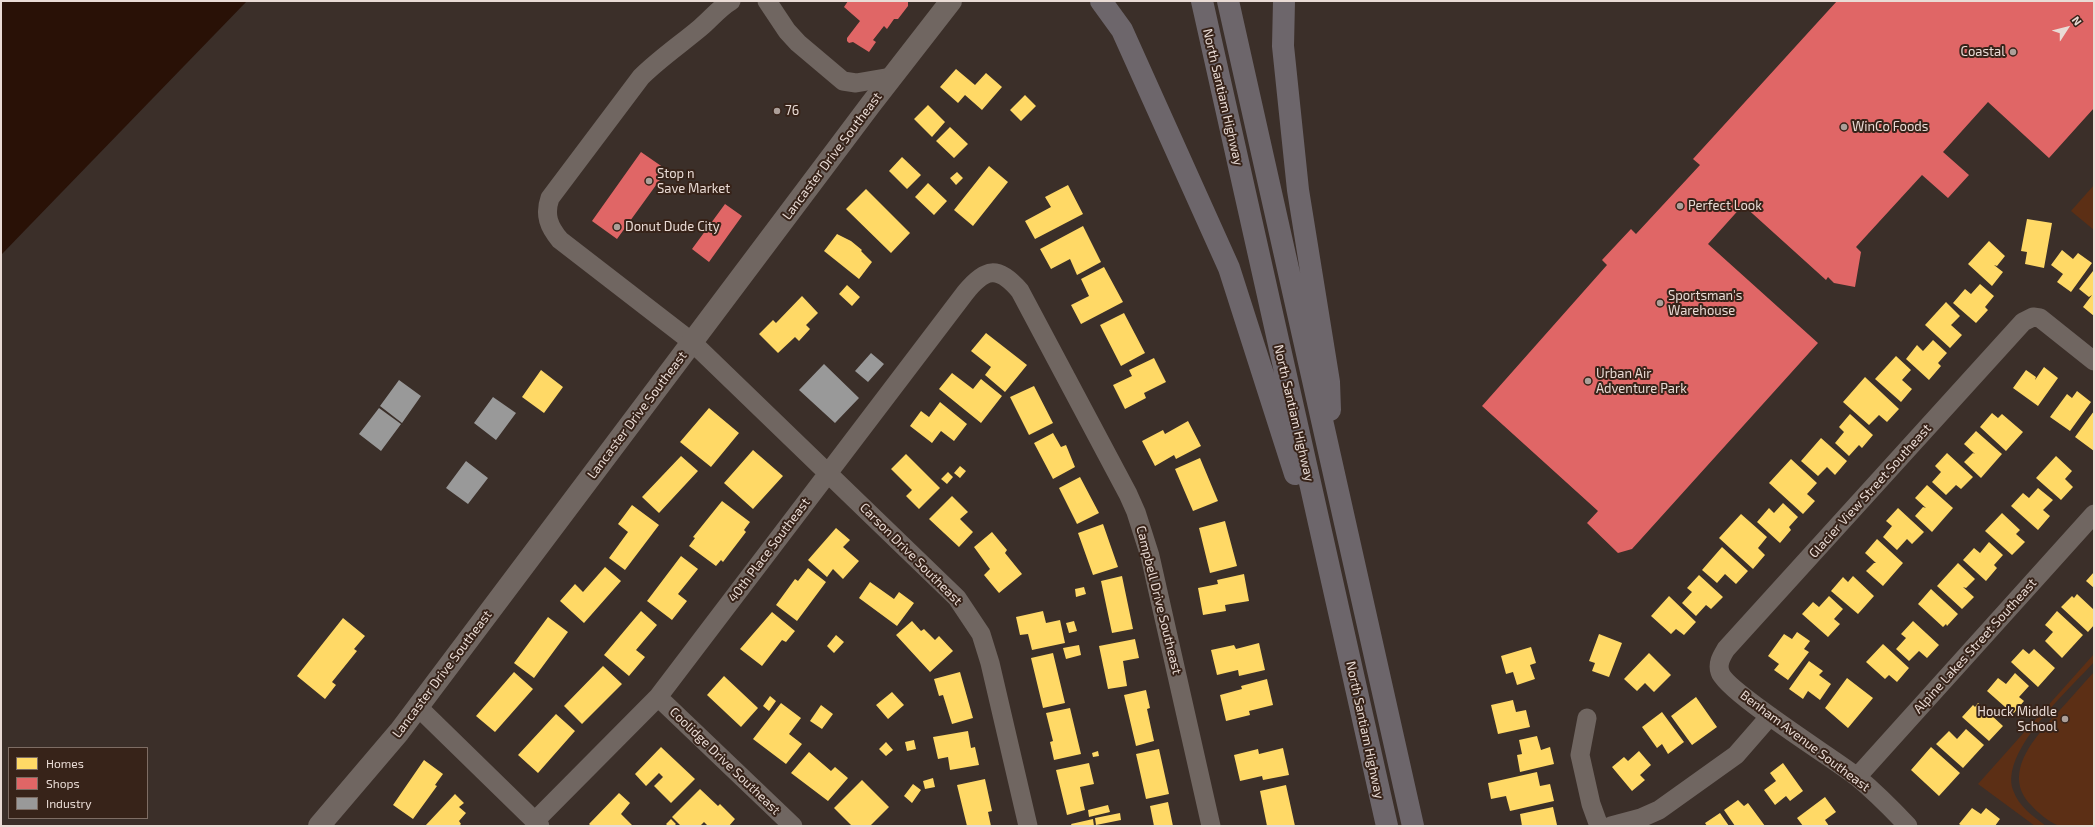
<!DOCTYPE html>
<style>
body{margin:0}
#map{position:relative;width:2095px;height:827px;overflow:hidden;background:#3b2f29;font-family:"Exo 2",sans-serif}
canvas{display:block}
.frame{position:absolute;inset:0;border:2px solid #e9dbd5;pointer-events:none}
.legend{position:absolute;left:8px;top:747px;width:140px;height:72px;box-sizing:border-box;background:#372319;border:1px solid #7e6d64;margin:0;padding:5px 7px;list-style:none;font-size:12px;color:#e9dbd5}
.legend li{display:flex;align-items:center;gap:8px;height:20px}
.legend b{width:20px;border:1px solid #7e6d64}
.north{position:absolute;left:2047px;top:8px;width:40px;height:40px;-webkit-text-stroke:3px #372319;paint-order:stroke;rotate:54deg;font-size:11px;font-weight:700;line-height:16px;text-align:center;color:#e9dbd5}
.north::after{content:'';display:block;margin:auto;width:14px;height:18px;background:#e9dbd5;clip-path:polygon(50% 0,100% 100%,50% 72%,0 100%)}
</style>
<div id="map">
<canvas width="2095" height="827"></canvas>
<div class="frame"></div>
<ul class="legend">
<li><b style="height:11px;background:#ffd966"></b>Homes</li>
<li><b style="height:11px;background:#e06666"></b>Shops</li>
<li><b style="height:11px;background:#999"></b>Industry</li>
</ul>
<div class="north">N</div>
</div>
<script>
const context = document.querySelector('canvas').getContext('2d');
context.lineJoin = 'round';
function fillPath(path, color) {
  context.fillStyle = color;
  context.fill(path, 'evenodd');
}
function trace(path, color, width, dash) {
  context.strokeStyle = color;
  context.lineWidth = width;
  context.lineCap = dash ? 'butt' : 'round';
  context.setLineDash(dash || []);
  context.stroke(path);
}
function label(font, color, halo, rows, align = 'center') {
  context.font = font + ' "Exo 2",sans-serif';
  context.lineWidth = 4;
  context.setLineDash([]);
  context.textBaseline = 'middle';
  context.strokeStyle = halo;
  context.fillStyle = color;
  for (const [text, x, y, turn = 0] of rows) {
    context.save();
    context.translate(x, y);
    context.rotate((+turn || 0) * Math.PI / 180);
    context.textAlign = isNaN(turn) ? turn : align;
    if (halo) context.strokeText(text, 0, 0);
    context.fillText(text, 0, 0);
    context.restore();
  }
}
fillPath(new Path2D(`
 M 2094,185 L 2094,230 L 2071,211 Z
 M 2094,654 L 2094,662 C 2069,690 2000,751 2013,790 C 2019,807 2033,816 2046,826 L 2035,826 L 1978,784 Z
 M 2094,672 L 2094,826 C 2085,826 2064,827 2057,825 C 2049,822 2037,812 2031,805 C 2000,773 2037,735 2059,711 C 2071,698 2082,685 2094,672 Z`), '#5c2f15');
fillPath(new Path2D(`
 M 1,1 L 247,1 L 1,255 Z`), '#291106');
fillPath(new Path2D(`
 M 956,69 L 975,85 L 986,73 L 1002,87 L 982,110 L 965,95 L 958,103 L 940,87 Z
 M 1025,95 L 1036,106 L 1021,121 L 1010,110 Z
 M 928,105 L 945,122 L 932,137 L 914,119 Z
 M 950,127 L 968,144 L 954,158 L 936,141 Z
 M 902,157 L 921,175 L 907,189 L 889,171 Z
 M 989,166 L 1008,182 L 973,226 L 954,210 Z
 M 957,172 L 963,178 L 956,185 L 950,178 Z
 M 928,183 L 947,201 L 934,215 L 915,197 Z
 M 1068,185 L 1083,214 L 1035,239 L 1025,221 L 1051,207 L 1045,197 Z
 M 866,189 L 910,233 L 891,253 L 846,209 Z
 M 2027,219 L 2052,223 L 2044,268 L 2025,264 L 2027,252 L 2021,251 Z
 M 1083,226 L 1101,262 L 1077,275 L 1070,259 L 1051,269 L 1040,249 Z
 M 837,234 L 851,241 L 862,250 L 861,251 L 872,262 L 859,279 L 824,251 Z
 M 1989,241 L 2005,256 L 1997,266 L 1994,265 L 2003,272 L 1992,286 L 1968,264 Z
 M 2062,250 L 2073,259 L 2078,253 L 2092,263 L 2071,292 L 2057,282 L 2063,274 L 2051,265 Z
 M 1104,267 L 1123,302 L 1081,324 L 1071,305 L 1089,296 L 1081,279 Z
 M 2093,271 L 2094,272 L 2094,316 L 2083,307 L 2092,295 L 2089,297 L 2079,289 Z
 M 1980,284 L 1994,296 L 1985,307 L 1988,310 L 1976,323 L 1953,303 L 1965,289 L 1971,294 Z
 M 847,285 L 860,297 L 852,306 L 839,294 Z
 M 802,296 L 818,313 L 806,325 L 810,329 L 799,341 L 795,337 L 778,353 L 759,334 L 773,320 L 776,323 Z
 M 1946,302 L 1960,316 L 1951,325 L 1962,335 L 1950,348 L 1925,325 Z
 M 1124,313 L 1145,353 L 1121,366 L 1100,325 Z
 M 986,333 L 1027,365 L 1005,392 L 985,375 L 991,367 L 971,351 Z
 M 1933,340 L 1947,353 L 1938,363 L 1941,366 L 1929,380 L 1906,359 L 1917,345 L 1923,351 Z
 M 1896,356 L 1911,370 L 1902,380 L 1912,389 L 1901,402 L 1875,379 Z
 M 1154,358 L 1166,382 L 1144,393 L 1146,398 L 1125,409 L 1113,385 L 1132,376 L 1129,370 Z
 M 2044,367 L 2058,378 L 2038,406 L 2013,388 L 2026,370 L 2036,377 L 2035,380 Z
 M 541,370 L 563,387 L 544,413 L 522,397 Z
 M 952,373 L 973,389 L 981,379 L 1002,396 L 981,423 L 939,389 Z
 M 1865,377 L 1899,409 L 1887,422 L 1879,415 L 1869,425 L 1843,402 Z
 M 1034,386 L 1053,423 L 1029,435 L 1010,397 Z
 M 2077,391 L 2091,402 L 2070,431 L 2050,417 L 2067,394 L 2072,398 Z
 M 940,402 L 967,424 L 954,441 L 941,431 L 932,443 L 910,426 L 921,411 L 929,417 Z
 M 709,408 L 739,433 L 711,467 L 680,442 Z
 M 2094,411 L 2094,451 L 2075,437 Z
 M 1992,413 L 1998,418 L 2002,414 L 2023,432 L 2006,451 L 1980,427 Z
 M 1850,414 L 1873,435 L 1862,448 L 1859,445 L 1849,456 L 1835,443 L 1844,432 L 1839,427 Z
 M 1188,421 L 1201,446 L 1176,459 L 1174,455 L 1155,466 L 1142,441 L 1163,430 L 1165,434 Z
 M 1976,431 L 2002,454 L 1981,478 L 1964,462 L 1973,453 L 1975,454 L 1964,444 Z
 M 1053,433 L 1061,447 L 1066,445 L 1075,467 L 1053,479 L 1034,443 Z
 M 1821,438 L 1847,461 L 1835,475 L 1827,467 L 1818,476 L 1801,461 Z
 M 753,450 L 783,476 L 753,509 L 724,483 Z
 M 1947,453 L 1973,477 L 1961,489 L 1956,485 L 1946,495 L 1932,482 L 1941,472 L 1935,466 Z
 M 906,454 L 940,488 L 919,509 L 906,496 L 912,490 L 891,469 Z
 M 681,456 L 698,471 L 659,513 L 642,497 Z
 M 2056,456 L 2072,471 L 2065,479 L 2073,487 L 2061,500 L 2036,478 Z
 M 1200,458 L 1218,501 L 1193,511 L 1175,469 Z
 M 1791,459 L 1817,483 L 1807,494 L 1815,501 L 1803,514 L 1769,483 Z
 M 960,466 L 966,471 L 960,478 L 954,473 Z
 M 948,472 L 953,477 L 947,484 L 941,479 Z
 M 1080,477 L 1099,513 L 1077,524 L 1059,488 Z
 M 1927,485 L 1953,508 L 1932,532 L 1915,516 L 1923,507 L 1926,508 L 1915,498 Z
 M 2038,488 L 2053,500 L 2043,510 L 2050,516 L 2038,530 L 2011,506 L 2023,493 L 2029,498 Z
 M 952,496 L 968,512 L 960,519 L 973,532 L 959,547 L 929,519 Z
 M 722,501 L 750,522 L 744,530 L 746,532 L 723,562 L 721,560 L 716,566 L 689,546 L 695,538 L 693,537 Z
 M 1783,503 L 1798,517 L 1789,527 L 1791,530 L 1780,543 L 1757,522 L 1769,508 L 1774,513 Z
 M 632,505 L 659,525 L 625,570 L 609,558 L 628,532 L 618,524 Z
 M 1898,508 L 1924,532 L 1912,544 L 1907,539 L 1897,550 L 1883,537 L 1892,526 L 1886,521 Z
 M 2002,513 L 2020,530 L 2016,534 L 2025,542 L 2012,555 L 1985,531 Z
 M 1741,514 L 1767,537 L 1758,548 L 1765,555 L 1753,569 L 1719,538 Z
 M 1225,521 L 1237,566 L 1210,573 L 1199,528 Z
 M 1103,524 L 1118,567 L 1093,575 L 1078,533 Z
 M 836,528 L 850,540 L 843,547 L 859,561 L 843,579 L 833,569 L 827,577 L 808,560 Z
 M 992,532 L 1007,550 L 1005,553 L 1022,574 L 999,593 L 984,575 L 990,569 L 974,547 Z
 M 1877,539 L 1903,563 L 1883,586 L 1866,571 L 1874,563 L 1876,563 L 1865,553 Z
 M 1989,542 L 2003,555 L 1994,565 L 1997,568 L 1986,581 L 1963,560 L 1974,548 L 1980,553 Z
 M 1722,547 L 1748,571 L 1736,584 L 1725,574 L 1717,583 L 1702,570 Z
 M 681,556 L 698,569 L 678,594 L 687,601 L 672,620 L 647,601 Z
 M 1958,563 L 1975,579 L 1966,588 L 1963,587 L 1974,597 L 1962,609 L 1937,586 Z
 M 605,567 L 621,581 L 584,623 L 560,601 L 575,584 L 583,592 Z
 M 808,568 L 826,582 L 797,621 L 776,605 L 795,579 L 798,581 Z
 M 2094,572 L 2094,588 L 2086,581 Z
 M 1244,574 L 1249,601 L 1225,605 L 1226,611 L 1203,615 L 1198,588 L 1218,584 L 1217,580 Z
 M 1699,575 L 1723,597 L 1711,609 L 1706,605 L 1696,616 L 1682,603 L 1692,592 L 1687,588 Z
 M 1122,576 L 1133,629 L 1112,633 L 1101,581 Z
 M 1853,576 L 1874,596 L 1858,614 L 1831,591 L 1843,577 L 1848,582 Z
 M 870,582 L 894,599 L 899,592 L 914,603 L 897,626 L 859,598 Z
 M 1084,587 L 1086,594 L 1076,597 L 1075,589 Z
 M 1931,589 L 1958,614 L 1947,626 L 1946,624 L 1943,627 L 1918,604 Z
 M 2077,594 L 2094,610 L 2094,625 L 2088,632 L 2061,607 L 2072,596 L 2074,598 Z
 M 1669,596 L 1696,622 L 1684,635 L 1676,629 L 1671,634 L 1651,616 Z
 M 1829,596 L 1843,609 L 1834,619 L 1840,624 L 1828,637 L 1802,614 L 1813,602 L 1819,607 Z
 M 641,611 L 657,625 L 636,650 L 645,657 L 629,676 L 604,655 Z
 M 1043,611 L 1046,623 L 1060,620 L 1065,643 L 1032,650 L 1028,634 L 1020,635 L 1016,617 Z
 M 2057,611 L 2083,635 L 2062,658 L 2045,641 L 2053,632 L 2045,625 Z
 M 772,612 L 795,631 L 786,642 L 782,640 L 762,666 L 740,649 Z
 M 548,617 L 568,632 L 534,678 L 514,663 Z
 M 343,618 L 365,636 L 354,649 L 357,651 L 332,682 L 336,685 L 325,699 L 297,676 Z
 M 912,621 L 921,631 L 924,629 L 935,640 L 939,636 L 953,651 L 930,672 L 896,635 Z
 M 1074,621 L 1077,631 L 1069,633 L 1066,623 Z
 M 1913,621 L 1939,645 L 1927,658 L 1919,651 L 1909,661 L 1896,649 L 1906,638 L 1901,634 Z
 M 1797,632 L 1810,641 L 1804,649 L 1809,652 L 1788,680 L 1774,670 L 1779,664 L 1768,656 L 1784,634 L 1792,639 Z
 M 1599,634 L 1622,643 L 1609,677 L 1592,671 L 1595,663 L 1589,661 Z
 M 836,635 L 844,642 L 834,653 L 827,646 Z
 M 1135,639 L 1139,658 L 1123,661 L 1127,686 L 1108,689 L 1099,646 Z
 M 1259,643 L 1265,670 L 1239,676 L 1238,670 L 1217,675 L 1211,650 L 1234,645 L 1236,649 Z
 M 1883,644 L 1909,668 L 1897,682 L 1889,675 L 1885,679 L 1866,662 Z
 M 1079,645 L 1081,655 L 1066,659 L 1063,648 Z
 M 1531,647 L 1536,663 L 1530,665 L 1535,679 L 1517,685 L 1513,672 L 1506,674 L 1501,656 Z
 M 2023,649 L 2029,654 L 2034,649 L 2055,668 L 2038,687 L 2011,662 Z
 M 1053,653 L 1065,703 L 1043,708 L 1031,658 Z
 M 1649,653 L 1671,675 L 1654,692 L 1645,683 L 1637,691 L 1624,679 Z
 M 1809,661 L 1823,671 L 1819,675 L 1831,684 L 1820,700 L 1808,691 L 1803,699 L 1789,689 Z
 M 603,666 L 622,684 L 582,724 L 564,706 Z
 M 514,672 L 533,689 L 495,732 L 476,716 Z
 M 960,672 L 973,718 L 952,724 L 943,695 L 939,696 L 934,679 Z
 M 2015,673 L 2029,686 L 2019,697 L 2024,701 L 2013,714 L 1987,691 L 1998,678 L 2006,684 Z
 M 724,676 L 758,708 L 741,727 L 707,695 Z
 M 1847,678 L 1873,698 L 1848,728 L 1825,708 Z
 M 1267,679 L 1273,705 L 1249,711 L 1250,715 L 1226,721 L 1220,695 L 1242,689 L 1241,686 Z
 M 1146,690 L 1150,708 L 1147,709 L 1154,741 L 1136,746 L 1124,695 Z
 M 892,692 L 904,705 L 888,719 L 876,705 Z
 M 770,696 L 776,701 L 769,711 L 763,706 Z
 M 1696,697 L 1717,727 L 1692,745 L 1671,716 Z
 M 1513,700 L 1516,712 L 1526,710 L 1530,727 L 1498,734 L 1491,705 Z
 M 781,703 L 801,718 L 789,734 L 802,744 L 786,764 L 753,739 Z
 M 1978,703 L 2003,726 L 1989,741 L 1962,717 L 1973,705 L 1975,707 Z
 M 821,705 L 833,714 L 822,729 L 810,721 Z
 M 1070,708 L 1081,754 L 1054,760 L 1050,742 L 1053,741 L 1046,713 Z
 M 1662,712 L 1684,742 L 1668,754 L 1662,744 L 1657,748 L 1642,727 Z
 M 556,714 L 575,731 L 538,773 L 518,755 Z
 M 1966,729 L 1984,745 L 1963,768 L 1936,744 L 1949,731 L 1957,739 Z
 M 968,731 L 971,748 L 975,747 L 979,765 L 950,770 L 948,757 L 938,759 L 933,737 Z
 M 1537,736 L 1541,750 L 1550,747 L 1554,764 L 1520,772 L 1517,755 L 1522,754 L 1519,740 Z
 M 914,740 L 916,749 L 907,751 L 905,742 Z
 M 886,742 L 893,750 L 886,756 L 879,749 Z
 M 661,747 L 695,779 L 671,803 L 654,786 L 663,777 L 659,773 L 646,786 L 635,774 Z
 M 1931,747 L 1960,773 L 1939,796 L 1911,770 Z
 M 1283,748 L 1289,775 L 1263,780 L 1262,776 L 1240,781 L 1234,755 L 1258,749 L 1259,754 Z
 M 1159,749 L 1169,794 L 1146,799 L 1136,754 Z
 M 1098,751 L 1099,756 L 1093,757 L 1092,753 Z
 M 1639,751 L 1651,765 L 1640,775 L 1645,780 L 1632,791 L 1612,767 L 1624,757 L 1628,761 Z
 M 809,752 L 831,771 L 835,767 L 848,778 L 828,801 L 791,773 Z
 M 424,760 L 443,774 L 435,785 L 437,786 L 413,819 L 393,805 Z
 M 1089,763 L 1094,784 L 1080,787 L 1085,810 L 1067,815 L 1056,770 Z
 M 1783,763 L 1803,791 L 1790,801 L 1786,796 L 1775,805 L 1764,790 L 1776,781 L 1770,773 Z
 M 1537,772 L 1540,786 L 1550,784 L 1554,801 L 1510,811 L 1506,796 L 1491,799 L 1488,783 Z
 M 933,778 L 935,787 L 925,789 L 923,781 Z
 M 985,779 L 992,811 L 988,812 L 991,826 L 967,826 L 957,785 Z
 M 862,780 L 889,807 L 870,826 L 852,826 L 834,808 Z
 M 913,784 L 921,790 L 912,803 L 904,796 Z
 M 1286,785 L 1295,826 L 1267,826 L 1260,791 Z
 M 700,789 L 718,806 L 720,804 L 735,819 L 729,826 L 708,826 L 704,822 L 700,826 L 681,826 L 672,817 Z
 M 619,793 L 630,803 L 621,814 L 633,826 L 591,826 L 589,824 Z
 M 455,794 L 464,803 L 459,807 L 466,813 L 459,821 L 461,824 L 459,826 L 425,826 Z
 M 1825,797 L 1836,812 L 1825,820 L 1829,826 L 1803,826 L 1797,818 Z
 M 1738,800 L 1744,806 L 1748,803 L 1765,826 L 1735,826 L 1724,810 Z
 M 1168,802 L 1173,826 L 1154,826 L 1150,806 Z
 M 1108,805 L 1110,812 L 1089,817 L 1088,810 Z
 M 1553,807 L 1557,825 L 1522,826 L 1520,814 Z
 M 1972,808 L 1981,814 L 1986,808 L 2000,819 L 1995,826 L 1962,826 L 1959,824 Z
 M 1120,813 L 1121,820 L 1096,825 L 1095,818 Z
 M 1720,813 L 1729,826 L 1707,826 L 1705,823 Z
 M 671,819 L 676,824 L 674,826 L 668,826 L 666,824 Z
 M 1093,819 L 1094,826 L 1072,826 L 1071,824 Z`), '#ffd966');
fillPath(new Path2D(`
 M 848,1 L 908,1 L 908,6 L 898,19 L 894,19 L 887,29 L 884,26 L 873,40 L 876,42 L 869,52 L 853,42 L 849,43 L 847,41 L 847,38 L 860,21 L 844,7 Z
 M 1837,1 L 2094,1 L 2094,108 L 2049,158 L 1988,102 L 1943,152 L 1969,175 L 1948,198 L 1922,175 L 1856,247 L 1861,252 L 1855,287 L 1834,283 L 1828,277 L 1826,280 L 1743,205 L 1708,244 L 1818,343 L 1632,549 L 1618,553 L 1587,523 L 1598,511 L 1482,406 L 1607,265 L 1602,260 L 1631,229 L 1636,234 L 1700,165 L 1693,159 Z
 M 641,152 L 667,170 L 617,239 L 592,221 Z
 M 725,204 L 742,216 L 709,262 L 692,249 Z`), '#e06666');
fillPath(new Path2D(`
 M 871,353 L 884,364 L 868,382 L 855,371 Z
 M 824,364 L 859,398 L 835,423 L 799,390 Z
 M 399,380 L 421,396 L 402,423 L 380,406 Z
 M 493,397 L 516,413 L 496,440 L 474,423 Z
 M 379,408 L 401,424 L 381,451 L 359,434 Z
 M 466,461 L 488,478 L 468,504 L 446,488 Z`), '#999');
trace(new Path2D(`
 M 731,1 C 719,8 711,19 700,28 C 681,44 659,59 641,77 L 550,198 C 544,215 549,227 560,240 L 692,342 L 957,598 L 981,634 L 990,663 L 1028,826
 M 767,1 L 787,31 L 798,43 L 843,81 L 856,83 L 891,77
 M 658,697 L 793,826
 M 418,707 L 540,826
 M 1587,718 L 1580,755 L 1591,804 L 1599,826
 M 1857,777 L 2094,514
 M 535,821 L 658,697 L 965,293 C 985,268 998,265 1020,291 L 1128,494 L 1136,512 L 1150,556 L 1211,826
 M 1611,826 L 1641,818 L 1659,810 L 1736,755 L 1770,716
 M 1908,826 C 1892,809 1875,792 1857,777 C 1836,760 1725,691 1720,672 C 1717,663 1722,656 1726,649 L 2023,322 L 2033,317 L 2040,318 L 2094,361`), '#706661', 19);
trace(new Path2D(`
 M 319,826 L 399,732 L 871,104 L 951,1`), '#706661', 22);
trace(new Path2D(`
 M 1101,1 L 1122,30 L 1229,268 L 1295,474
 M 1202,1 L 1387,826
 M 1228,1 L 1413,826
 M 1284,1 L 1283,46 L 1298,190 L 1329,382 L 1330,410`), '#6d666b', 22);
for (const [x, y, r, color] of [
 [2013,52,4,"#ac9f99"],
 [777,111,4,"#ac9f99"],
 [1844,127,4,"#ac9f99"],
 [649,181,4,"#ac9f99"],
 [1680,206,4,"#ac9f99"],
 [617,227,4,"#ac9f99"],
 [1660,303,4,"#ac9f99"],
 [1588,381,4,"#ac9f99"],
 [2065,719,4,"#ac9f99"]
]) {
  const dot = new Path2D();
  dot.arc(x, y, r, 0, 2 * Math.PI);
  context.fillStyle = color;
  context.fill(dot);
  trace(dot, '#372319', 1.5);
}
label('13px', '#e9dbd5', '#372319', [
 ["Coastal",2005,52,"right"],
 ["76",785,111],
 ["WinCo Foods",1852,127],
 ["Stop n",657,174],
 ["Save Market",657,189],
 ["Perfect Look",1688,206],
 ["Donut Dude City",625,227],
 ["Sportsman's",1668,296],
 ["Warehouse",1668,311],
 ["Urban Air",1596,374],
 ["Adventure Park",1596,389],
 ["Houck Middle",2057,712,"right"],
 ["School",2057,727,"right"]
], 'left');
label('13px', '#e9dbd5', '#372319', [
 ["North Santiam Highway",1223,97,77],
 ["Lancaster Drive Southeast",832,156,-53],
 ["North Santiam Highway",1294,413,77],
 ["Lancaster Drive Southeast",637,415,-53],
 ["Glacier View Street Southeast",1870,491,-48],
 ["40th Place Southeast",769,550,-53],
 ["Carson Drive Southeast",911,554,45],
 ["Campbell Drive Southeast",1159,600,76],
 ["Alpine Lakes Street Southeast",1975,646,-48],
 ["Lancaster Drive Southeast",442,674,-53],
 ["North Santiam Highway",1365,730,78],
 ["Benham Avenue Southeast",1805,741,37],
 ["Coolidge Drive Southeast",725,761,44]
]);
</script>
